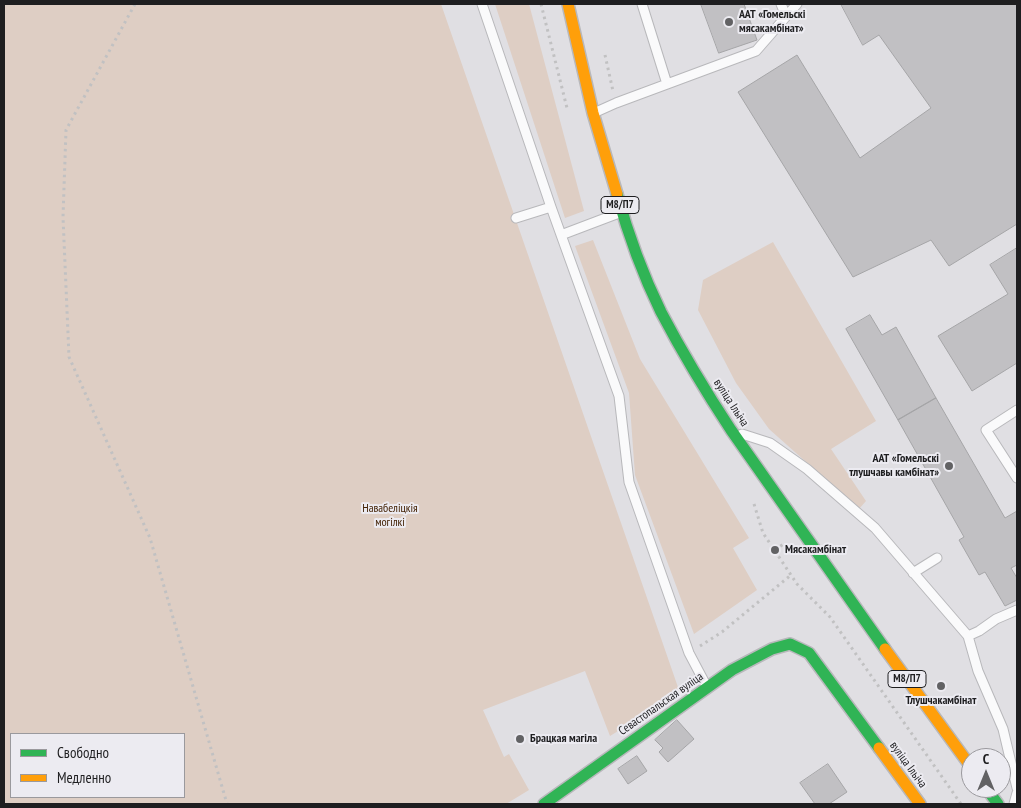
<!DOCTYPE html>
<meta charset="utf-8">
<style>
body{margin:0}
#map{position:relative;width:1021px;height:808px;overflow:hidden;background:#e0dfe3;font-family:"PT Sans Narrow",sans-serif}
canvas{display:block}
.frame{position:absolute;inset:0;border:5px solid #1e1e20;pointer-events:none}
.legend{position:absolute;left:10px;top:733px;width:175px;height:65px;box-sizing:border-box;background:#ecebf1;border:1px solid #9a999d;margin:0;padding:6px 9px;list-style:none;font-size:15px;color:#1e1e20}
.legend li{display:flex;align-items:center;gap:10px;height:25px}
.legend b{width:25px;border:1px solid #9a999d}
.north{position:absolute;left:961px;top:748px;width:50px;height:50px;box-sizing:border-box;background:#ecebf1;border:1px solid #9a999d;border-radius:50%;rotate:0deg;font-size:14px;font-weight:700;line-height:20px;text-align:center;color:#1e1e20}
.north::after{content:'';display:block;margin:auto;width:18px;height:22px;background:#626264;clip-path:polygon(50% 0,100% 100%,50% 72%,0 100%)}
</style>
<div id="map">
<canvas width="1021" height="808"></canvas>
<div class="frame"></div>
<ul class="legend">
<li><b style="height:6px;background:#30b455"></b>Свободно</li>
<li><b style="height:6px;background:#ff9f0a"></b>Медленно</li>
</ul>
<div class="north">С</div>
</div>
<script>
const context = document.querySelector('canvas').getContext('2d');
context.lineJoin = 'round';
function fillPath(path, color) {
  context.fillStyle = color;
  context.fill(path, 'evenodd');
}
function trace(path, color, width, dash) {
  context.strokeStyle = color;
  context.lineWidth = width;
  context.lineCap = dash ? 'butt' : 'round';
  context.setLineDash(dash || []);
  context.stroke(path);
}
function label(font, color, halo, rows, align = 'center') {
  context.font = font + ' "PT Sans Narrow",sans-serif';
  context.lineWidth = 4;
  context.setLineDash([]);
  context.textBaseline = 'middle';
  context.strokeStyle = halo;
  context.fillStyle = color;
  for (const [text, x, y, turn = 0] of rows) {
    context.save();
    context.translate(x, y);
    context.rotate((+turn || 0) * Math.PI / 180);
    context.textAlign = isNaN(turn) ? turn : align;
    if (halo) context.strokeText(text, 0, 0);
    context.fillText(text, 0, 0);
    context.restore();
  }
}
fillPath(new Path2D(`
 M 4,4 L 441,4 L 680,693 L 610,736 L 585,671 L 483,710 L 504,757 L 509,754 L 529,790 L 506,804 L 4,804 ZM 11,734 L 184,734 L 184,797 L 11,797 Z
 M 495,4 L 529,4 L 584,211 L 565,218 Z
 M 593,240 L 640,359 L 749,538 L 733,548 L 757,590 L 694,634 L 635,475 L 629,393 L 575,246 Z
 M 773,242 L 876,421 L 831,449 L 866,501 L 859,509 L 769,429 L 736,383 L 698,310 L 703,280 Z`), '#decec4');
const building = new Path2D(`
 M 701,4 L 744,4 L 757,40 L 719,53 Z
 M 841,4 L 1017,4 L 1017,224 L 949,266 L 931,240 L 853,277 L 738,92 L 797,55 L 860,158 L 931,108 L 879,35 L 863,45 Z
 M 1017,248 L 1017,363 L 972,391 L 938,336 L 1008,294 L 990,265 Z
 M 870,315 L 882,335 L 896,327 L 936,398 L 898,420 L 846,329 Z
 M 936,398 L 1005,518 L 1017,511 L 1017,565 L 1011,568 L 1017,578 L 1017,600 L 1005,606 L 985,572 L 979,575 L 959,540 L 964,537 L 898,420 Z
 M 677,720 L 694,739 L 668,762 L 659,752 L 663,748 L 655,740 Z
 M 637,756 L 647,771 L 628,784 L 618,769 Z
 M 828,764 L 847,792 L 829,804 L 815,804 L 800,783 Z`);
fillPath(building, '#c1c0c3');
trace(building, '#a5a5a7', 1);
const lane = new Path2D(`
 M 482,4 L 551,207 L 619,396 L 629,482 L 689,653 L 707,687
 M 642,4 L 667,84
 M 781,4 L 786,16
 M 596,112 L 616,103 L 756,51 L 797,4
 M 516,218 L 551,207
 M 561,235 L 619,213
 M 1017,410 L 986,430 L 1017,478
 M 742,434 L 770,443 L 807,469 L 875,528 L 968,636
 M 913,573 L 937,558
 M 1017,610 L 996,619 L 979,631 L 968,636 L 978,671 L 1003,729 L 1017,788
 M 1014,804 L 1017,793`);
const fast = new Path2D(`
 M 617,194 C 628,234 643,275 661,312 C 682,352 706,392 731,430 L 885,649
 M 986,788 L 998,804
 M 544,804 L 732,670 L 772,649 L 790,644 L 809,653 L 879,748`);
const slow = new Path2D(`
 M 568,4 L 593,113 L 617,194
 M 885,649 L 971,767
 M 879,748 L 920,804`);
trace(lane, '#b8b8bb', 11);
trace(fast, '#b8b8bb', 14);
trace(slow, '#b8b8bb', 14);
trace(new Path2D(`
 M 135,4 L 66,130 L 63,217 L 69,357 L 150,538 L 227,804
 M 541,4 L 567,108
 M 605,55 L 613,91
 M 754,504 L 763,533 L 797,584 L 830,617 L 961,804
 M 775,550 L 785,543
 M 700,646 L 722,632 L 791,575`), '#c1c1c2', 3, [2.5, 4]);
trace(lane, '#fafafb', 9);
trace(fast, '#30b455', 11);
trace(slow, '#ff9f0a', 11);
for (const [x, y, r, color] of [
 [729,22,5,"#626264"],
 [949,466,5,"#626264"],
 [775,550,5,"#626264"],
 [941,686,5,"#626264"],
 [520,739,5,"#626264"]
]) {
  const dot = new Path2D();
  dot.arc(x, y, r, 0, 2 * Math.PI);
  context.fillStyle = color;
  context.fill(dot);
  trace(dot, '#ecebf1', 2);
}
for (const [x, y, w] of [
 [620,205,38],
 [907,679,38]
]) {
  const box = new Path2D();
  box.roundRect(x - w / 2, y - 8.5, w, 17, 4);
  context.fillStyle = '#ecebf1';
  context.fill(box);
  trace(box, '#1e1e20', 1);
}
label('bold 11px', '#1e1e20', null, [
 ["М8/П7",620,205],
 ["М8/П7",907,679]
]);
label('bold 12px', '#1e1e20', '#ecebf1', [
 ["ААТ «Гомельскі",739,15],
 ["мясакамбінат»",739,29],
 ["ААТ «Гомельскі",939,459,"right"],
 ["тлушчавы камбінат»",939,473,"right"],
 ["Мясакамбінат",785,550],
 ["Тлушчакамбінат",941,701,"center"],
 ["Брацкая магіла",530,739]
], 'left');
label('12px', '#1e1e20', '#ecebf1', [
 ["вуліца Ільіча",731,403,57],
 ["Севастопальская вуліца",661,704,-35],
 ["вуліца Ільіча",908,765,54]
]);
label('12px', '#432205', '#ecebf1', [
 ["Навабеліцкія",390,509],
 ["могілкі",390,523]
]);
</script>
